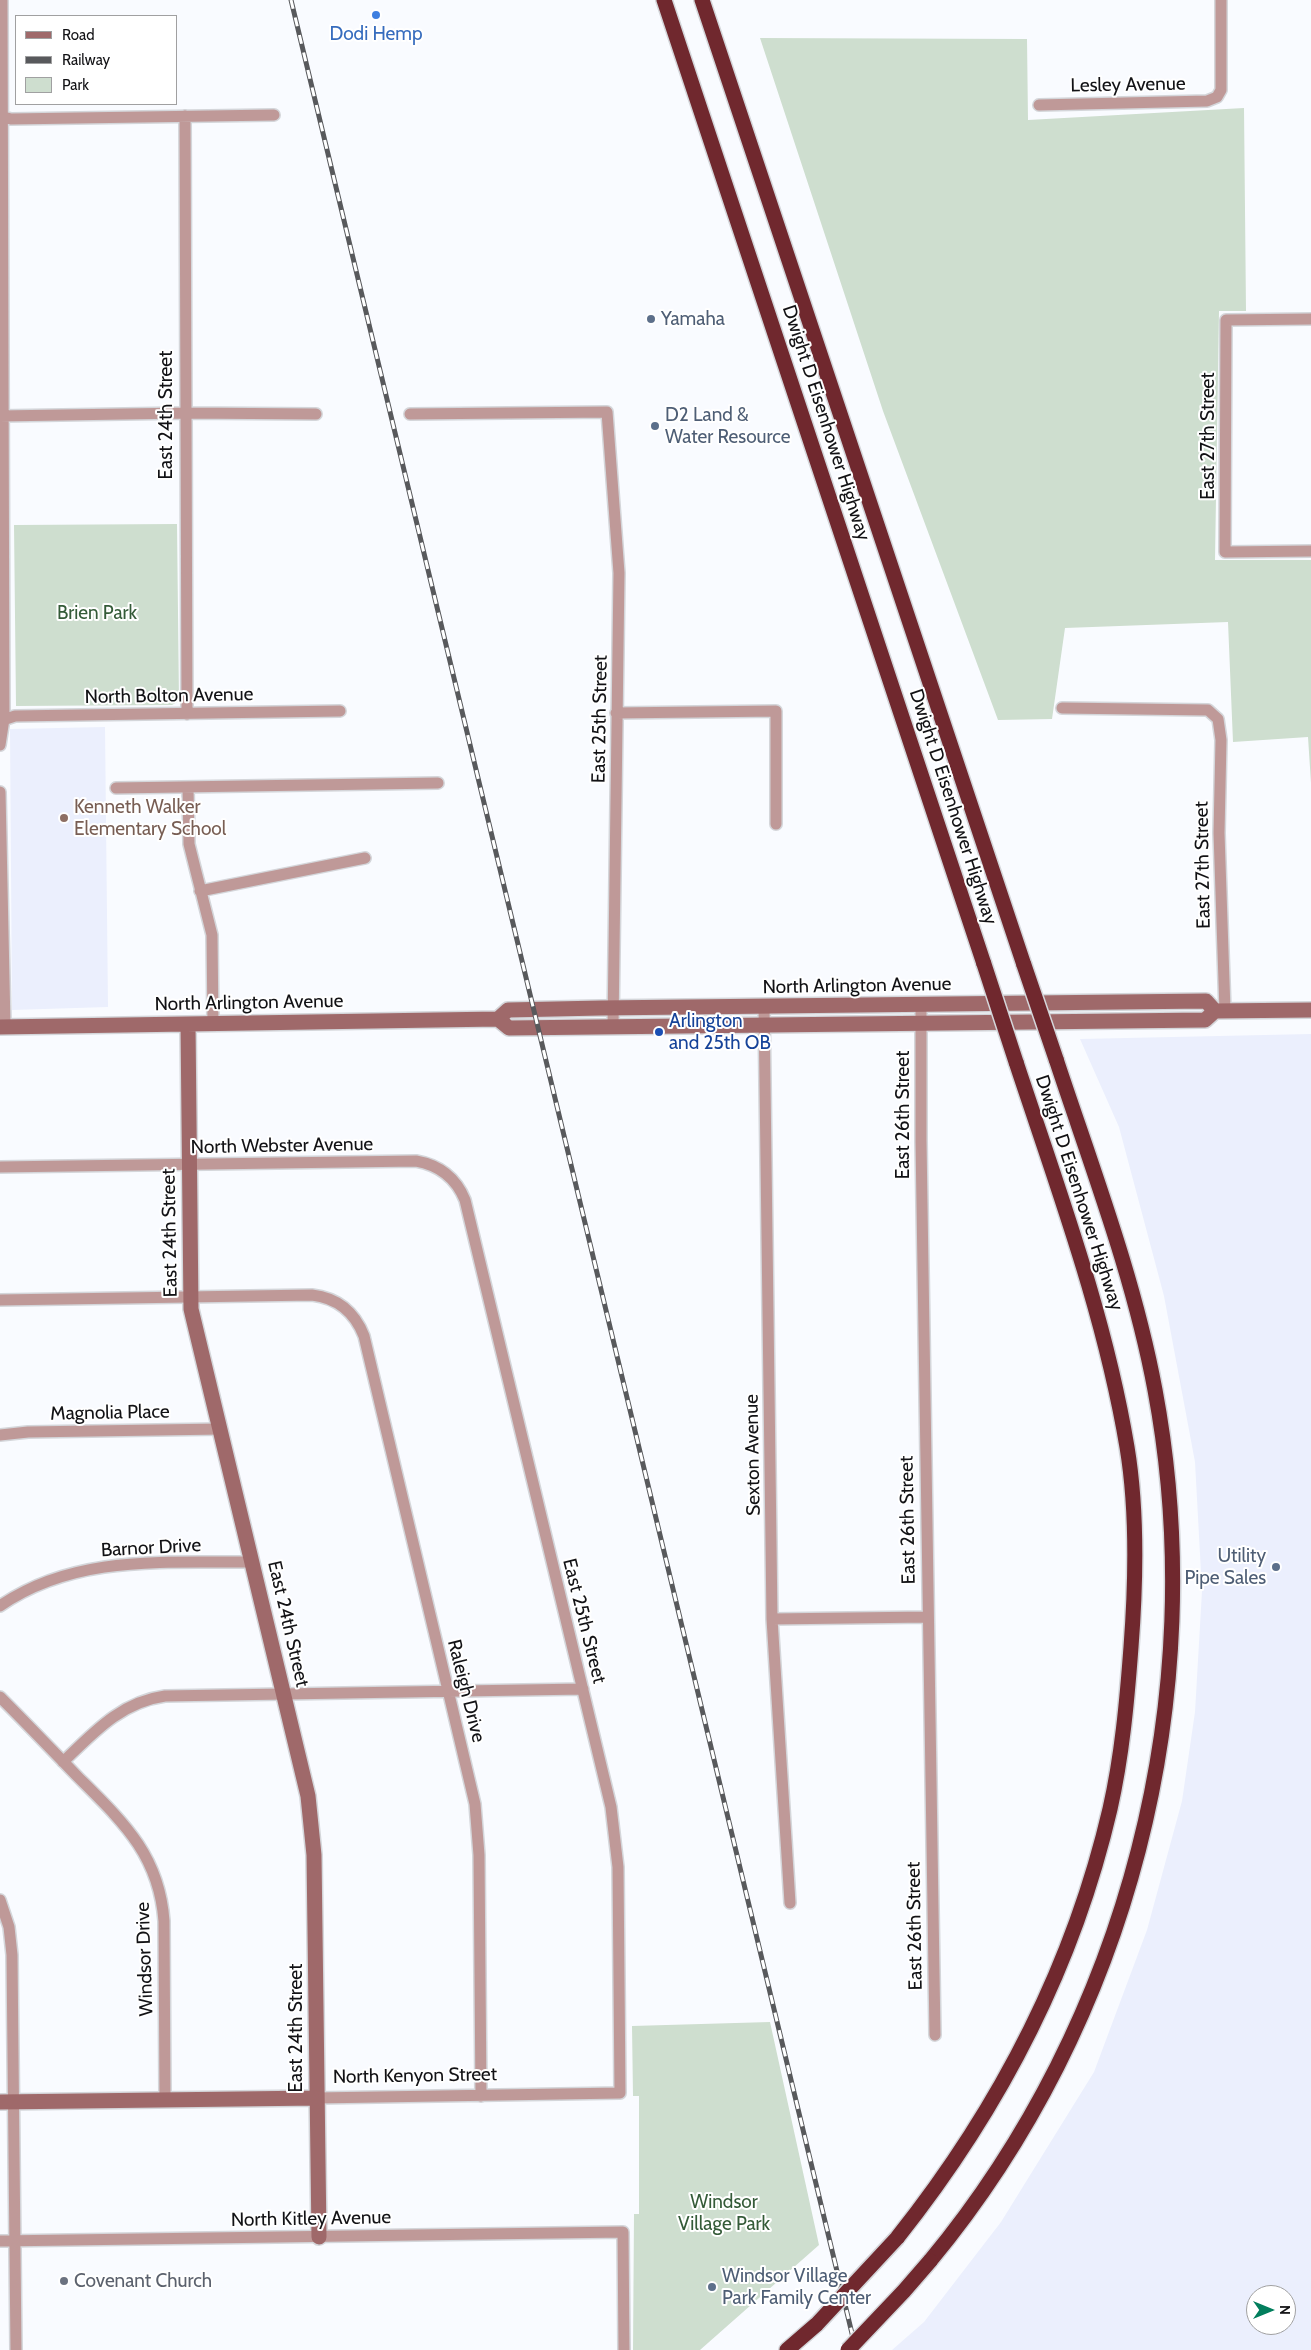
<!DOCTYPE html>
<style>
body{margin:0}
#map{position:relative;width:1311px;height:2350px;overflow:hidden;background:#f9fbff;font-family:Cabin,sans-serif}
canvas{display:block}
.legend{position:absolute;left:15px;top:15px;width:162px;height:90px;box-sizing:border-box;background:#fff;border:1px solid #a0a0a1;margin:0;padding:6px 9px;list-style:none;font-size:15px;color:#121215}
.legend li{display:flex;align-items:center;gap:10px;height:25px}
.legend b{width:25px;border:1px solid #a0a0a1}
.north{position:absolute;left:1246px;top:2285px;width:50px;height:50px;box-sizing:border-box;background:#fff;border:1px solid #a0a0a1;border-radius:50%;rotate:90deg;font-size:14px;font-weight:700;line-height:20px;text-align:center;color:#121215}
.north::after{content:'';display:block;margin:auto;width:18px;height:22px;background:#027e5d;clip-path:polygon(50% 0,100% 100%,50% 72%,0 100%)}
</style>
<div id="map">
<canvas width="1311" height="2350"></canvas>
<ul class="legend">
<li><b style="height:6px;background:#9f696a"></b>Road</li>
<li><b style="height:6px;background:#58595c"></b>Railway</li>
<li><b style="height:14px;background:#cedecf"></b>Park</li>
</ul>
<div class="north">N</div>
</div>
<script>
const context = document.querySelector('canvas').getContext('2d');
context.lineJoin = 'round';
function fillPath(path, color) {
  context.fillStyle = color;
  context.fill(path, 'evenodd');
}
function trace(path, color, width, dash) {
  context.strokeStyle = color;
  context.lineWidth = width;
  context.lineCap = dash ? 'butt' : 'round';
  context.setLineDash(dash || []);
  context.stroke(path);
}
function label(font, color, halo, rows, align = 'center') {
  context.font = font + ' Cabin,sans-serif';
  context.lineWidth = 4;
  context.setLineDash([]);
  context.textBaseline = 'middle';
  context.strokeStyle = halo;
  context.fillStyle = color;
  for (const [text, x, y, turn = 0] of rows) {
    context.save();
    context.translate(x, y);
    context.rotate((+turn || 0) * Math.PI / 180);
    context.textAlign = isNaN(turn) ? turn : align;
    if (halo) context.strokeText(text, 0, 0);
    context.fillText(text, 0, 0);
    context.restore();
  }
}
fillPath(new Path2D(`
 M 105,727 L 108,1007 L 12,1010 L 10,729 Z
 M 1311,1034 L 1311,2350 L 892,2350 L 924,2322 L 1001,2222 L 1094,2072 L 1147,1930 L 1182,1801 L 1195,1712 L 1202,1591 L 1195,1462 L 1164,1296 L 1119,1127 L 1080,1039 ZM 1256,2295 L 1286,2295 L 1286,2325 L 1256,2325 Z`), '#ebeffd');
fillPath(new Path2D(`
 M 760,38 L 1027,39 L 1028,120 L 1244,108 L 1246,311 L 1219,311 L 1215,560 L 1311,560 L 1311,783 L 1308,737 L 1233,742 L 1228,622 L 1065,628 L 1052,719 L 998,720 L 883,411 Z
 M 177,524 L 179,701 L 172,705 L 16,706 L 14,525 Z
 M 770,2022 L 819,2245 L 700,2350 L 633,2350 L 634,2214 L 639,2214 L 639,2096 L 633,2096 L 632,2026 Z`), '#cedecf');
const street = new Path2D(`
 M 1039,105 L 1207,101 L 1217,97 L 1221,90 L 1221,0
 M 0,116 L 11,119 L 274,115
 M 185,116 L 187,714
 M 1311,319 L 1226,320 L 1225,552 L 1311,551
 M 410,414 L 607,412 L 619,573 L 613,1027
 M 0,416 L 186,413 L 316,414
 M 1062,708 L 1208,710 L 1218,719 L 1221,740 L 1219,833 L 1225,1011
 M 616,713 L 776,711 L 776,824
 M 0,721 L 15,716 L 340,711
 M 0,745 L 4,719 L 2,0
 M 188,787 L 189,844 L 212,935 L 213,1024
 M 116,788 L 438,783
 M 0,792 L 5,1026
 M 200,891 L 365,858
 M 921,1005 L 921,1141 L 935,2035
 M 764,1007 L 772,1619 L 790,1903
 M 0,1167 L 416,1161 C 439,1165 456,1178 465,1200 L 611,1807 L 618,1867 L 620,2093 L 317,2098
 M 0,1300 L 312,1295 C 338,1298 355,1313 364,1336 L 475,1804 L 479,1855 L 481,2096
 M 0,1435 L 28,1432 L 221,1429
 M 0,1606 C 75,1554 166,1563 253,1562
 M 772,1619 L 927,1617
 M 0,1697 C 26,1723 52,1750 77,1776 C 122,1821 159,1854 164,1921 L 165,2100
 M 63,1762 C 94,1732 121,1702 165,1696 L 583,1689
 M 0,1900 L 9,1927 L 12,1955 L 16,2350
 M 0,2241 L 623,2232 L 624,2350`);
const secondary = new Path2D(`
 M 498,1019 L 509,1028 L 1205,1020 L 1215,1011 L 1311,1010
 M 188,1024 L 191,1309 L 308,1796 L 314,1855 L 319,2237
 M 0,1027 L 498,1019 L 508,1010 L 601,1008 L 1206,1001 L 1215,1011
 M 0,2102 L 317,2098`);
const highway = new Path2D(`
 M 664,0 L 984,964
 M 702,0 L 1024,965
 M 897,2238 C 998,2111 1073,1968 1110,1809 C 1122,1756 1127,1701 1131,1647 C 1136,1582 1138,1513 1127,1447 C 1105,1315 1058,1189 1016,1062
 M 930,2261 C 1129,2021 1212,1695 1155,1390 C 1134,1277 1092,1168 1056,1059
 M 787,2350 L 817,2324`);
trace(street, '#d4d6da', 14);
trace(secondary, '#d4d6da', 18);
trace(highway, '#d4d6da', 18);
trace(street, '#bf9998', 11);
trace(secondary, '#9f696a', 15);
trace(highway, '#70282e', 15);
const rail = new Path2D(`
 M 291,0 L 856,2350`);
trace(rail, '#58595c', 5);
trace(rail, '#fff', 3, [9]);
const highwayBridge = new Path2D(`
 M 984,964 L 1016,1062
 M 1024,965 L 1056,1059
 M 817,2324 L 897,2238
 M 848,2350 L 904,2291 L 930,2261`);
trace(highwayBridge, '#d4d6da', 18, []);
trace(highwayBridge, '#70282e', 15);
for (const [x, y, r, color] of [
 [376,15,5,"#3f7fe0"],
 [651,319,5,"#5c6f8a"],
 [655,426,5,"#5c6f8a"],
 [64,818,5,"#8d6e63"],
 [659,1032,5,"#1a4fb4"],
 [1276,1567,5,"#5c6f8a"],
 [64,2281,5,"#6b7280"],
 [712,2287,5,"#5c6f8a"]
]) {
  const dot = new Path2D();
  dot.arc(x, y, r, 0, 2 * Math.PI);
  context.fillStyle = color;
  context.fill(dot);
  trace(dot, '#fff', 2);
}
label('19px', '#366cbe', '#fff', [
 ["Dodi Hemp",376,34]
]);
label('19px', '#121215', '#fff', [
 ["Lesley Avenue",1128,85,-1],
 ["East 24th Street",166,415,-90],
 ["Dwight D Eisenhower Highway",826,423,72],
 ["East 27th Street",1208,436,-90],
 ["North Bolton Avenue",169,696,-1],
 ["East 25th Street",600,719,-89],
 ["Dwight D Eisenhower Highway",953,807,72],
 ["East 27th Street",1203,865,-91],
 ["North Arlington Avenue",857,986,-1],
 ["North Arlington Avenue",249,1003,-1],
 ["East 26th Street",903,1115,-90],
 ["North Webster Avenue",282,1146,-1],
 ["Dwight D Eisenhower Highway",1079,1193,72],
 ["East 24th Street",170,1233,-91],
 ["Magnolia Place",110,1413,-1],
 ["Sexton Avenue",753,1455,-91],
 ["East 26th Street",908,1520,-91],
 ["Barnor Drive",151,1548,-3],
 ["East 25th Street",584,1621,76],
 ["East 24th Street",288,1624,77],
 ["Raleigh Drive",466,1691,76],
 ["East 26th Street",915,1926,-91],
 ["Windsor Drive",145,1959,-92],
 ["East 24th Street",296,2028,-90],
 ["North Kenyon Street",415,2076,-1],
 ["North Kitley Avenue",311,2219,-1]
]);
label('19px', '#4e5e75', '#fff', [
 ["Yamaha",661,319],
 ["D2 Land &",665,415],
 ["Water Resource",665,437],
 ["Utility",1266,1556,"right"],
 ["Pipe Sales",1266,1578,"right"],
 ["Windsor Village",722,2276],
 ["Park Family Center",722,2298]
], 'left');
label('19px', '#345b38', '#fff', [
 ["Brien Park",97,613],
 ["Windsor",724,2202],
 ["Village Park",724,2224]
]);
label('19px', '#785e54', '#fff', [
 ["Kenneth Walker",74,807],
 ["Elementary School",74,829]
], 'left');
label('19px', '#164399', '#fff', [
 ["Arlington",669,1021],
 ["and 25th OB",669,1043]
], 'left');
label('19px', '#5b616d', '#fff', [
 ["Covenant Church",74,2281]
], 'left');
</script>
